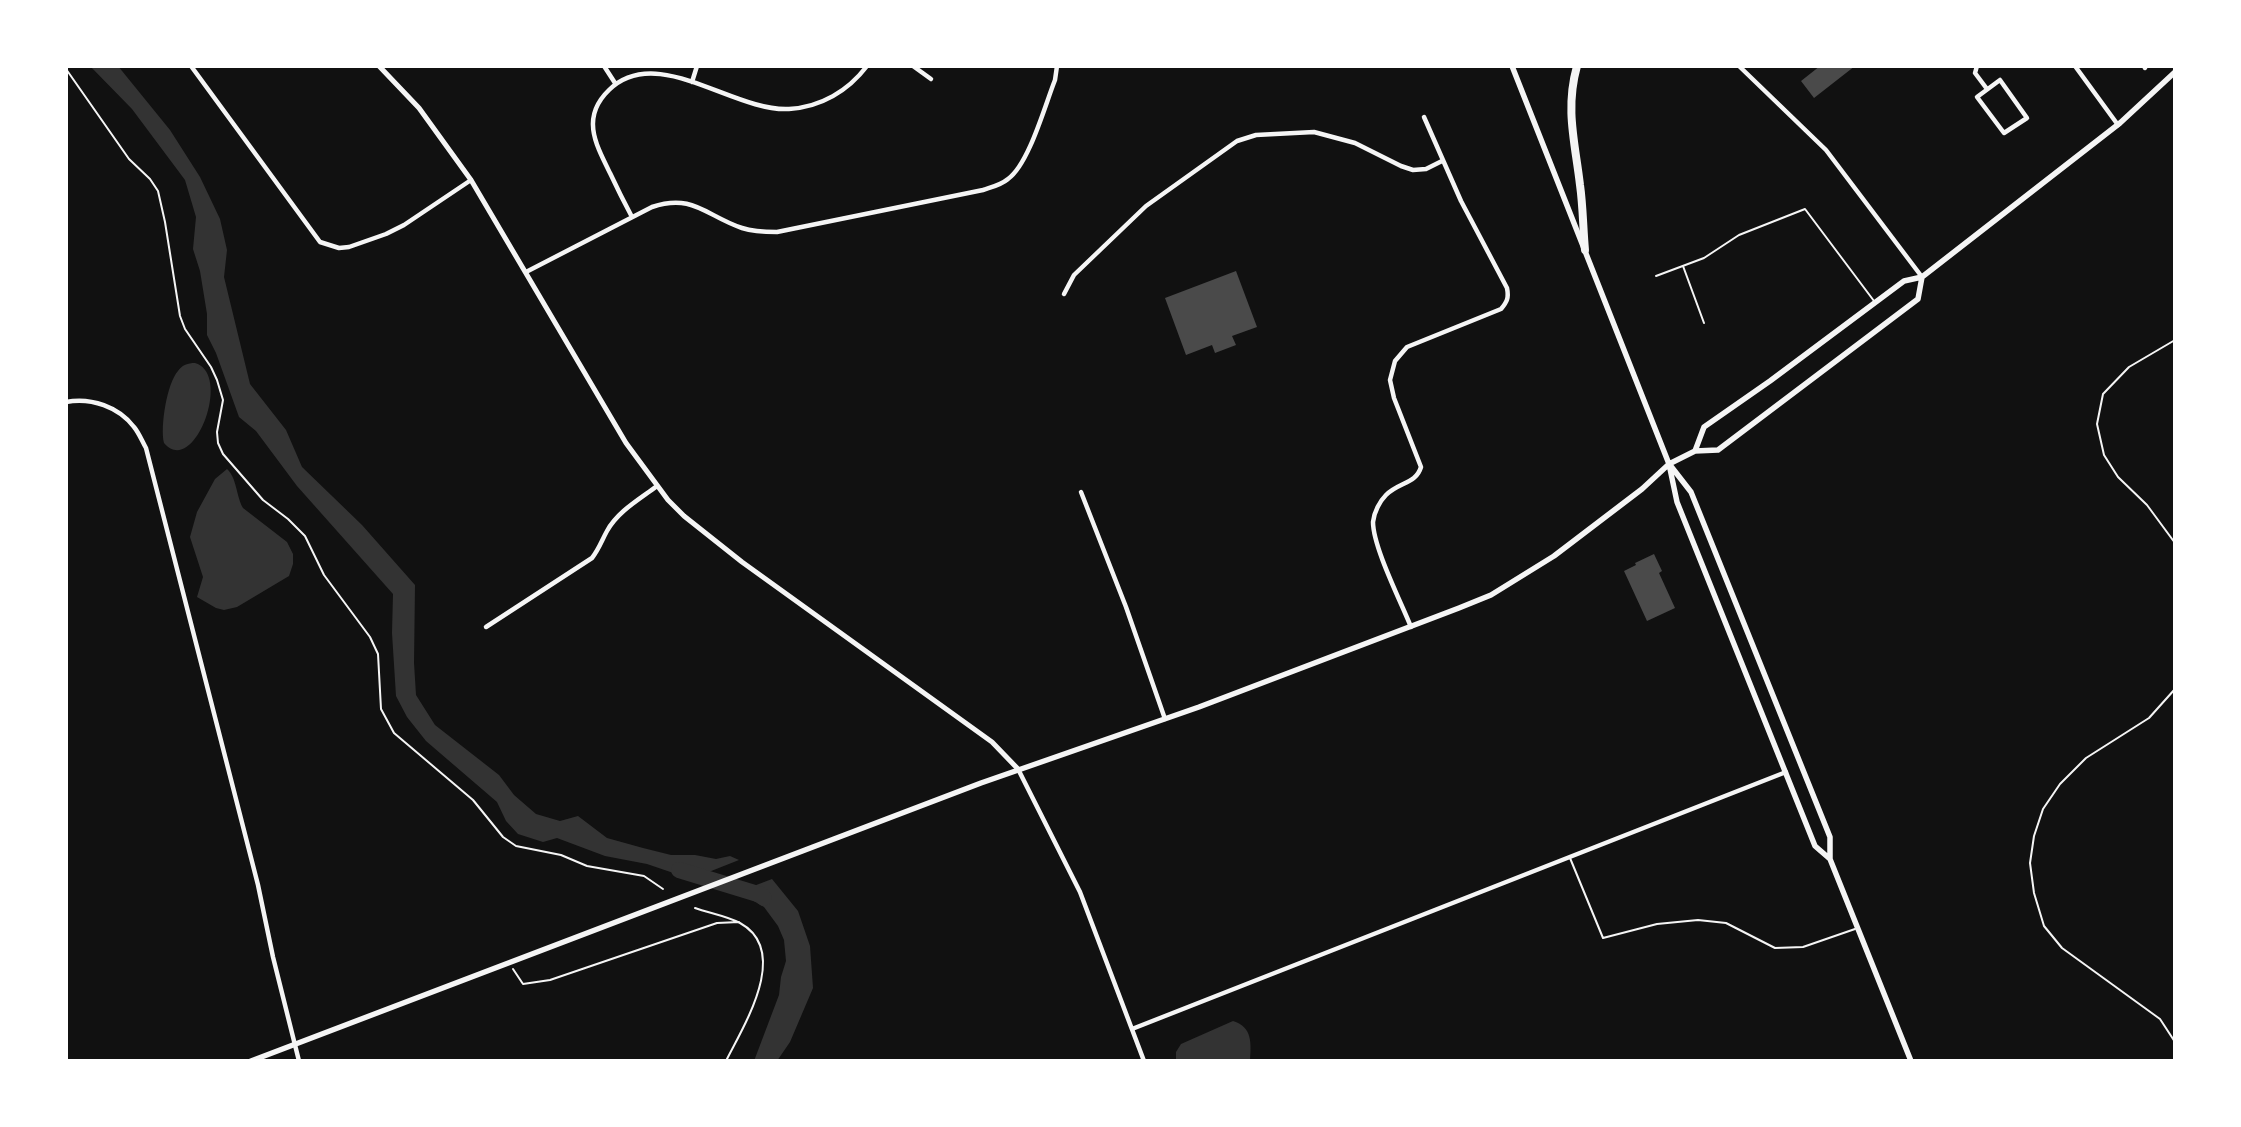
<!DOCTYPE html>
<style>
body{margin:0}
#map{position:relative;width:2241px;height:1127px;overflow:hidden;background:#111;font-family:"Fira Sans Condensed",sans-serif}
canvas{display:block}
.frame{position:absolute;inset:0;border:68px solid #fff;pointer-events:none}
</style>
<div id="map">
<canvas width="2241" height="1127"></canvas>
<div class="frame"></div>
</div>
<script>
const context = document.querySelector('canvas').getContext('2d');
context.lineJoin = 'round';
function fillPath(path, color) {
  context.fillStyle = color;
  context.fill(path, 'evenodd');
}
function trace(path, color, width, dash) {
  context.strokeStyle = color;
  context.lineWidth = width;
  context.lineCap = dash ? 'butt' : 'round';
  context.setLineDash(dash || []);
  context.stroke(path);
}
fillPath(new Path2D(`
 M 90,66 L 118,66 L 170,130 L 200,177 L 220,219 L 227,250 L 224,277 L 250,384 L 286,430 L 302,467 L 362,525 L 415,585 L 414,663 L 416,695 L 435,725 L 499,775 L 514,795 L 536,814 L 560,821 L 578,816 L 607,838 L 643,848 L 671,855 L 695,855 L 716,859 L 730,856 L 739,860 L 691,879 L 647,864 L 605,856 L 557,838 L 543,842 L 518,834 L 506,821 L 497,802 L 426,741 L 407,717 L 396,696 L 392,633 L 393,594 L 297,486 L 256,431 L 239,417 L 216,353 L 207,335 L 207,314 L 200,271 L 193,249 L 196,217 L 185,180 L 132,109 Z
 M 195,363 C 233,374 194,478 164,443 C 160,427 167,383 178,371 C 182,365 188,363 195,363 Z
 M 227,469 C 237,478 236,496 243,508 L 287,542 L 293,554 L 293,564 L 289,576 L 237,607 L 224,610 L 216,608 L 197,597 L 203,577 L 190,537 L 197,512 L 215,479 Z
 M 772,879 L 798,911 L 810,946 L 813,988 L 790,1042 L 777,1061 L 754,1061 L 779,995 L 781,977 L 786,961 L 784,940 L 778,926 L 764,907 L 738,892 Z
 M 1233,1021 C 1253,1027 1251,1044 1250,1061 L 1176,1061 L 1176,1052 L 1181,1044 Z`), '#333');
trace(new Path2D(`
 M 679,870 L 761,895 L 764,898`), '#333', 16);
fillPath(new Path2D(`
 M 1820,66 L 1855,66 L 1814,98 L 1801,81 Z
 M 1236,271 L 1257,327 L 1232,336 L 1236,345 L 1215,353 L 1212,345 L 1186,355 L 1165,298 Z
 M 1654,554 L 1662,571 L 1659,573 L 1675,608 L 1647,621 L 1624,571 L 1636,565 L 1635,563 Z`), '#4a4a4a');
trace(new Path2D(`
 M 66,69 L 129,159 L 150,179 L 158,191 L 165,222 L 180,316 L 185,329 L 211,367 L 217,380 L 223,400 L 217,432 L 218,443 L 223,454 L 263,500 L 288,519 L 305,536 L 324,575 L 370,637 L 378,654 L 381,709 L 394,733 L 473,800 L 503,837 L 516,846 L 561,855 L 587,866 L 644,876 L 663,889
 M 2175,340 L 2129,367 L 2103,394 L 2097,424 L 2104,455 L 2118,477 L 2147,505 L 2175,543
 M 2175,689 L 2149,718 L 2086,758 L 2060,784 L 2043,809 L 2034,836 L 2030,863 L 2034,893 L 2044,926 L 2062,948 L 2160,1019 L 2175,1042
 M 695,908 C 709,913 727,916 740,923 C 791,951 744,1025 726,1061
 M 513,969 L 523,984 L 550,980 L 717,923 L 739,922`), '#f5f5f5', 2);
trace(new Path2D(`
 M 1683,266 L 1704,323
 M 1656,276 L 1704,258 L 1739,235 L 1805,209 L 1874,301
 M 1570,858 L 1603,938 L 1657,924 L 1698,920 L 1726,923 L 1775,948 L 1803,947 L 1855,929`), '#f5f5f5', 2);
trace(new Path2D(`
 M 191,66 L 320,242 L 339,248 L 349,247 L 386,234 L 404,225 L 471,180
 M 604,66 L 615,83
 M 913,66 L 931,79
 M 1739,66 L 1826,150 L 1922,277
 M 1977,66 L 1975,73 L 1987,89
 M 2075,66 L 2118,125
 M 2144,66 L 2145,68
 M 2000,80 L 2027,118 L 2004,133 L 1977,97 Z
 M 692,82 L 697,66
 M 632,217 C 624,202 617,188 610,173 C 595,143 581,117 609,90 C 657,43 733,112 789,109 C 821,107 848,91 867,66
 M 526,272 L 652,207 C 693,193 706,216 742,228 C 754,232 766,232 777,232 L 983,190 C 992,187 1001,185 1008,179 C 1029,164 1045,105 1055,80 L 1057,66
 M 1064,294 L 1074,275 L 1146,206 L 1237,141 L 1256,135 L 1314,132 L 1355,143 L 1401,166 L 1413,170 L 1426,169 L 1442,161
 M 66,402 C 91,397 119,407 134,427 C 139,433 142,441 146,448 L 258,885 L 273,957 L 299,1061
 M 1081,492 L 1126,607 L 1165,719
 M 486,627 L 592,558 C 599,549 602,540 607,531 C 618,511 640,499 657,486
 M 1411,627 C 1401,602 1373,547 1373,522 C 1374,512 1380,501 1386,495 C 1399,482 1416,484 1421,467 L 1394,398 L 1390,380 L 1395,361 L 1407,347 L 1501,309 C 1507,302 1509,298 1507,288 L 1461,201 L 1424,117
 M 1018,769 L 1080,892 L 1144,1061
 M 1132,1029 L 1786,772`), '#f5f5f5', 4.5);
trace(new Path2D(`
 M 379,66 L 419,108 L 471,180 L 626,443 L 668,500 L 684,516 L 742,562 L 992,742 L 1018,769`), '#f5f5f5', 5);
trace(new Path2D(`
 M 1512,66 L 1669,464 L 1677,502 L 1815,846 L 1830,859
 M 1695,451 L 1704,427 L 1770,381 L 1904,281 L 1922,277 L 2120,123 L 2175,72
 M 1670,465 L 1691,492 L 1830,837 L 1830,859 L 1911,1061
 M 251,1061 L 981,783 L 1199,707 L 1459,608 L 1491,595 L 1554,556 L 1642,489 L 1669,464 L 1695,451 L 1718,450 L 1918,299 L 1922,277`), '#f5f5f5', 5.5);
trace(new Path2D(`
 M 1577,66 C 1565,109 1575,142 1580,185 C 1583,206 1583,228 1585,250`), '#f5f5f5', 8);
</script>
